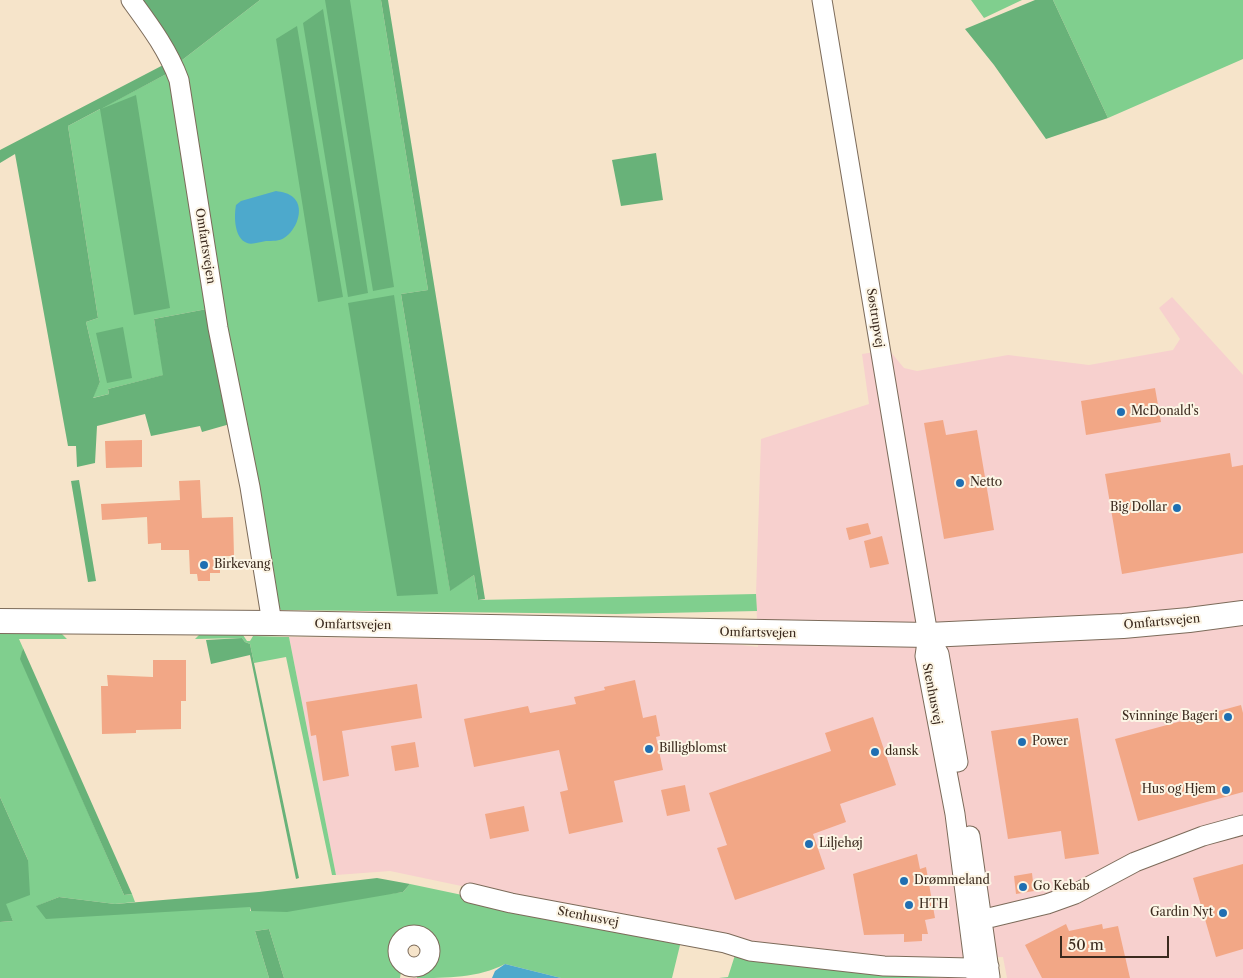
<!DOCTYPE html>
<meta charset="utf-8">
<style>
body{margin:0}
#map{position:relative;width:1243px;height:978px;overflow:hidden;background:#f6e4ca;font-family:"Libre Caslon Text",serif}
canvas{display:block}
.scale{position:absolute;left:1060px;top:936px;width:109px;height:22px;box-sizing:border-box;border:2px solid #3b2a1e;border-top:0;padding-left:6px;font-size:15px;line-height:18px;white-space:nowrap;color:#3b2a1e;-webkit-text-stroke:4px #fcf5e5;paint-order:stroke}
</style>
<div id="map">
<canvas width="1243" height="978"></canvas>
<div class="scale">50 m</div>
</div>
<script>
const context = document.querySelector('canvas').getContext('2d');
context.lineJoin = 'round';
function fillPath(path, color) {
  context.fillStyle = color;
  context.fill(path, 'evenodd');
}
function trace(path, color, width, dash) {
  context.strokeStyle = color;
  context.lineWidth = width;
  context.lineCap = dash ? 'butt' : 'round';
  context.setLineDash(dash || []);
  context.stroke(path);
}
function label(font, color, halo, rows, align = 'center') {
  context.font = font + ' "Libre Caslon Text",serif';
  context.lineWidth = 4;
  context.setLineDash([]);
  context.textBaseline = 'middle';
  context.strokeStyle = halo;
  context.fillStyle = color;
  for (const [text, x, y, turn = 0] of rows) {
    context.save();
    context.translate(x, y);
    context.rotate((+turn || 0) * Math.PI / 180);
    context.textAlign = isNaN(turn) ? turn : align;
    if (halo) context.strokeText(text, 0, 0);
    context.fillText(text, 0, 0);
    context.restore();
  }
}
fillPath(new Path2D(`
 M 1172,297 L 1243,375 L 1243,978 L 1007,978 L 1003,957 L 864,959 L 740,939 L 509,896 L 390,871 L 336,875 L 289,637 L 726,643 L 758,647 L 756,594 L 761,439 L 869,404 L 862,354 L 889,350 L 904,368 L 917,371 L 1008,355 L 1089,365 L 1173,350 L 1180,339 L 1159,308 Z`), '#f7d0ce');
fillPath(new Path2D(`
 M 260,0 L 381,0 L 428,290 L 401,294 L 450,590 L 474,575 L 478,600 L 756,594 L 757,611 L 616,614 L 281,610 L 273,603 L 254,479 L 177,64 Z
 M 971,0 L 1022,0 L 984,18 Z
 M 1053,0 L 1243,0 L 1243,59 L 1108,118 Z
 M 172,71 L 207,309 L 154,319 L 164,375 L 108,389 L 109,394 L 92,398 L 100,382 L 86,322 L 98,318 L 68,126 Z
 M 0,632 L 60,632 L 67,639 L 19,639 L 23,648 L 21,659 L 124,895 L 132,894 L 135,902 L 115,904 L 59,897 L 37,906 L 250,907 L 250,911 L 403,892 L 410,884 L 681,941 L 672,978 L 561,978 L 505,964 C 479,978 446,978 417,978 L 417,975 L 432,965 L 436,947 L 429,933 L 411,929 C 388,941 388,951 401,972 L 400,978 L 284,978 L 269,929 L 255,931 L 269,978 L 0,978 L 0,922 L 13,921 L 5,904 L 28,860 L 0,797 Z
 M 199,635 L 243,635 L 247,641 L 250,641 L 253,636 L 289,637 L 336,875 L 332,875 L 286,657 L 254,663 L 250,644 L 245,642 L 242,638 L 195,639 Z
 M 735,955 L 860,972 L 943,978 L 719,978 L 728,977 Z`), '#80cf8e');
fillPath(new Path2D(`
 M 136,0 L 260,0 L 177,64 Z
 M 325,0 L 350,0 L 394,287 L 373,291 Z
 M 381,0 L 388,0 L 485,599 L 478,600 L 474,575 L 450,591 L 401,294 L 428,290 Z
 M 1035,0 L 1053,0 L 1108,118 L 1046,139 L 994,65 L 965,29 Z
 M 323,9 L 368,293 L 348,297 L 303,23 Z
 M 297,26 L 343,297 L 318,302 L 276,39 Z
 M 169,62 L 172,71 L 101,109 L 136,95 L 170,308 L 134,315 L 100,109 L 68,126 L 98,318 L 86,322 L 100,382 L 93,398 L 109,394 L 108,389 L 163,375 L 154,319 L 207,309 L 230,424 L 202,432 L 200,426 L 151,436 L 145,414 L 97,426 L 95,463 L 77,467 L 76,446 L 68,446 L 15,154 L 0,163 L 0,150 Z
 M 656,153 L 663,200 L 621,206 L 612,160 Z
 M 394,295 L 438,594 L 397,596 L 348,303 Z
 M 123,327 L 132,378 L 107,383 L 96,333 Z
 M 79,480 L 96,581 L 88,582 L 71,481 Z
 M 242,638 L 245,642 L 250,644 L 299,878 L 296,879 L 250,655 L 211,664 L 206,640 Z
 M 23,648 L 132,894 L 124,895 L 20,659 Z
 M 0,797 L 28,860 L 30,895 L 6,904 L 13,921 L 0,922 Z
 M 377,878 L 410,884 L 403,892 L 287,912 L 251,911 L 250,907 L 46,919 L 36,906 L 59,897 L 115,904 L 259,892 Z
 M 269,929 L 284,978 L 269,978 L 255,931 Z`), '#68b279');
fillPath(new Path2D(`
 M 276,191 C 282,192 289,193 294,198 C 305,209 296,231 284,238 C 280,241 272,241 266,241 C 260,242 252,245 247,243 C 234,238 234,216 236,205 L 241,201 Z
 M 505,964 L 561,978 L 492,978 L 495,971 Z`), '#4da9cc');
fillPath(new Path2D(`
 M 1155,388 L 1161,422 L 1086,435 L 1081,401 Z
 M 943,420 L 946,435 L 977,430 L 994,530 L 944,539 L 924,423 Z
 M 142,440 L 142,467 L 106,468 L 105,441 Z
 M 1230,453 L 1232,467 L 1243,465 L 1243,553 L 1122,574 L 1105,474 Z
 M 200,480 L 202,518 L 233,517 L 234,556 L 220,556 L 220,573 L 210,573 L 210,581 L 198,581 L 197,574 L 190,574 L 189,550 L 161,550 L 161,543 L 148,544 L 147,517 L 102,520 L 101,504 L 180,500 L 179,481 Z
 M 868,523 L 871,534 L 849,540 L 846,528 Z
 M 882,536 L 889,564 L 870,568 L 864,541 Z
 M 153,660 L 186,660 L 186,701 L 181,701 L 181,729 L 136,730 L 136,733 L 102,734 L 101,686 L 108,686 L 107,675 L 153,677 Z
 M 635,680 L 643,718 L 656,715 L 660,736 L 656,737 L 663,770 L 614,781 L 623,822 L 569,834 L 560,792 L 568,790 L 559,750 L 474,767 L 464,719 L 528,706 L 530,713 L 576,704 L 574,697 L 605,690 L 604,687 Z
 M 417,684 L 422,718 L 342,731 L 349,776 L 323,781 L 316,735 L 311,736 L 306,702 Z
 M 1241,705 L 1243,713 L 1243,792 L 1138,821 L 1115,739 Z
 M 873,717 L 896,785 L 840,804 L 846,822 L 813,834 L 825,869 L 735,900 L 717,848 L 727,845 L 709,793 L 831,751 L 825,733 Z
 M 1078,718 L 1099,854 L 1065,859 L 1061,831 L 1008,839 L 991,731 Z
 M 415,742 L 419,767 L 395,771 L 391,746 Z
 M 685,785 L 690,811 L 667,816 L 661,790 Z
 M 524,806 L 529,831 L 490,839 L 485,814 Z
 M 917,854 L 920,869 L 926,867 L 935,918 L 925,920 L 928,934 L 922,934 L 922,941 L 904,942 L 904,934 L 864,935 L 853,874 Z
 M 1243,864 L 1243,949 L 1216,957 L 1193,878 Z
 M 1032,873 L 1034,891 L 1016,894 L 1014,876 Z
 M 1066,924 L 1069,931 L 1102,924 L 1103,929 L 1118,926 L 1130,978 L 1042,978 L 1025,945 Z`), '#f2a786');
const minor = new Path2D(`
 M 131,0 C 150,26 168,50 179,80 L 218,328 L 250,487 L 272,623
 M 822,0 L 928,635 L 925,656 L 955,814 L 976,978
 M 928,635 L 939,654 L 958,762
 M 970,836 L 990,977
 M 470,893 L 511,903 L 725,943 L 750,951 L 884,966 L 970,968 L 989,966
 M 972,922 L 1047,904 L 1075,894 L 1135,862 L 1203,836 L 1243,825
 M398 951a16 16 0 1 1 32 0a16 16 0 1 1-32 0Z`);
const major = new Path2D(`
 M 0,621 L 272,623 L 928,635 L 1123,626 L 1189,620 L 1243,613`);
trace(minor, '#7c6b5a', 21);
trace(major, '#7c6b5a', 26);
trace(minor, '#fff', 19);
trace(major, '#fff', 24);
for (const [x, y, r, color] of [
 [1121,412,5,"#1f6fb2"],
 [960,483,5,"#1f6fb2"],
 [1177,508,5,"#1f6fb2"],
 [204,565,5,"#1f6fb2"],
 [1228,717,5,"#1f6fb2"],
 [1022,742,5,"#1f6fb2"],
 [649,749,5,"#1f6fb2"],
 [875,752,5,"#1f6fb2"],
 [1226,790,5,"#1f6fb2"],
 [809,844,5,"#1f6fb2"],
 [904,881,5,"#1f6fb2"],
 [1023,887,5,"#1f6fb2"],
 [909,905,5,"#1f6fb2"],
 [1223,913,5,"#1f6fb2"]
]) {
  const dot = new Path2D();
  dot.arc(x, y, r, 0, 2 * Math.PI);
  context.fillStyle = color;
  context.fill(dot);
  trace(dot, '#fcf5e5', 2);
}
label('12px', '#3b2a1e', '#fcf5e5', [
 ["Omfartsvejen",205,246,81],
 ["Søstrupvej",875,318,81],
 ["Omfartsvejen",1162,622,-5],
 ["Omfartsvejen",353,625,1],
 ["Omfartsvejen",758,633,1],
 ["Stenhusvej",932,694,79],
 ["Stenhusvej",588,917,11]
]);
label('12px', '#3b2a1e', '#fcf5e5', [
 ["McDonald's",1131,412],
 ["Netto",970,483],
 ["Big Dollar",1167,508,"right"],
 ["Birkevang",214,565],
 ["Svinninge Bageri",1218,717,"right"],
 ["Power",1032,742],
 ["Billigblomst",659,749],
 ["dansk",885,752],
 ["Hus og Hjem",1216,790,"right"],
 ["Liljehøj",819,844],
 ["Drømmeland",914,881],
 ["Go Kebab",1033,887],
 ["HTH",919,905],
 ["Gardin Nyt",1213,913,"right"]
], 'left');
</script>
